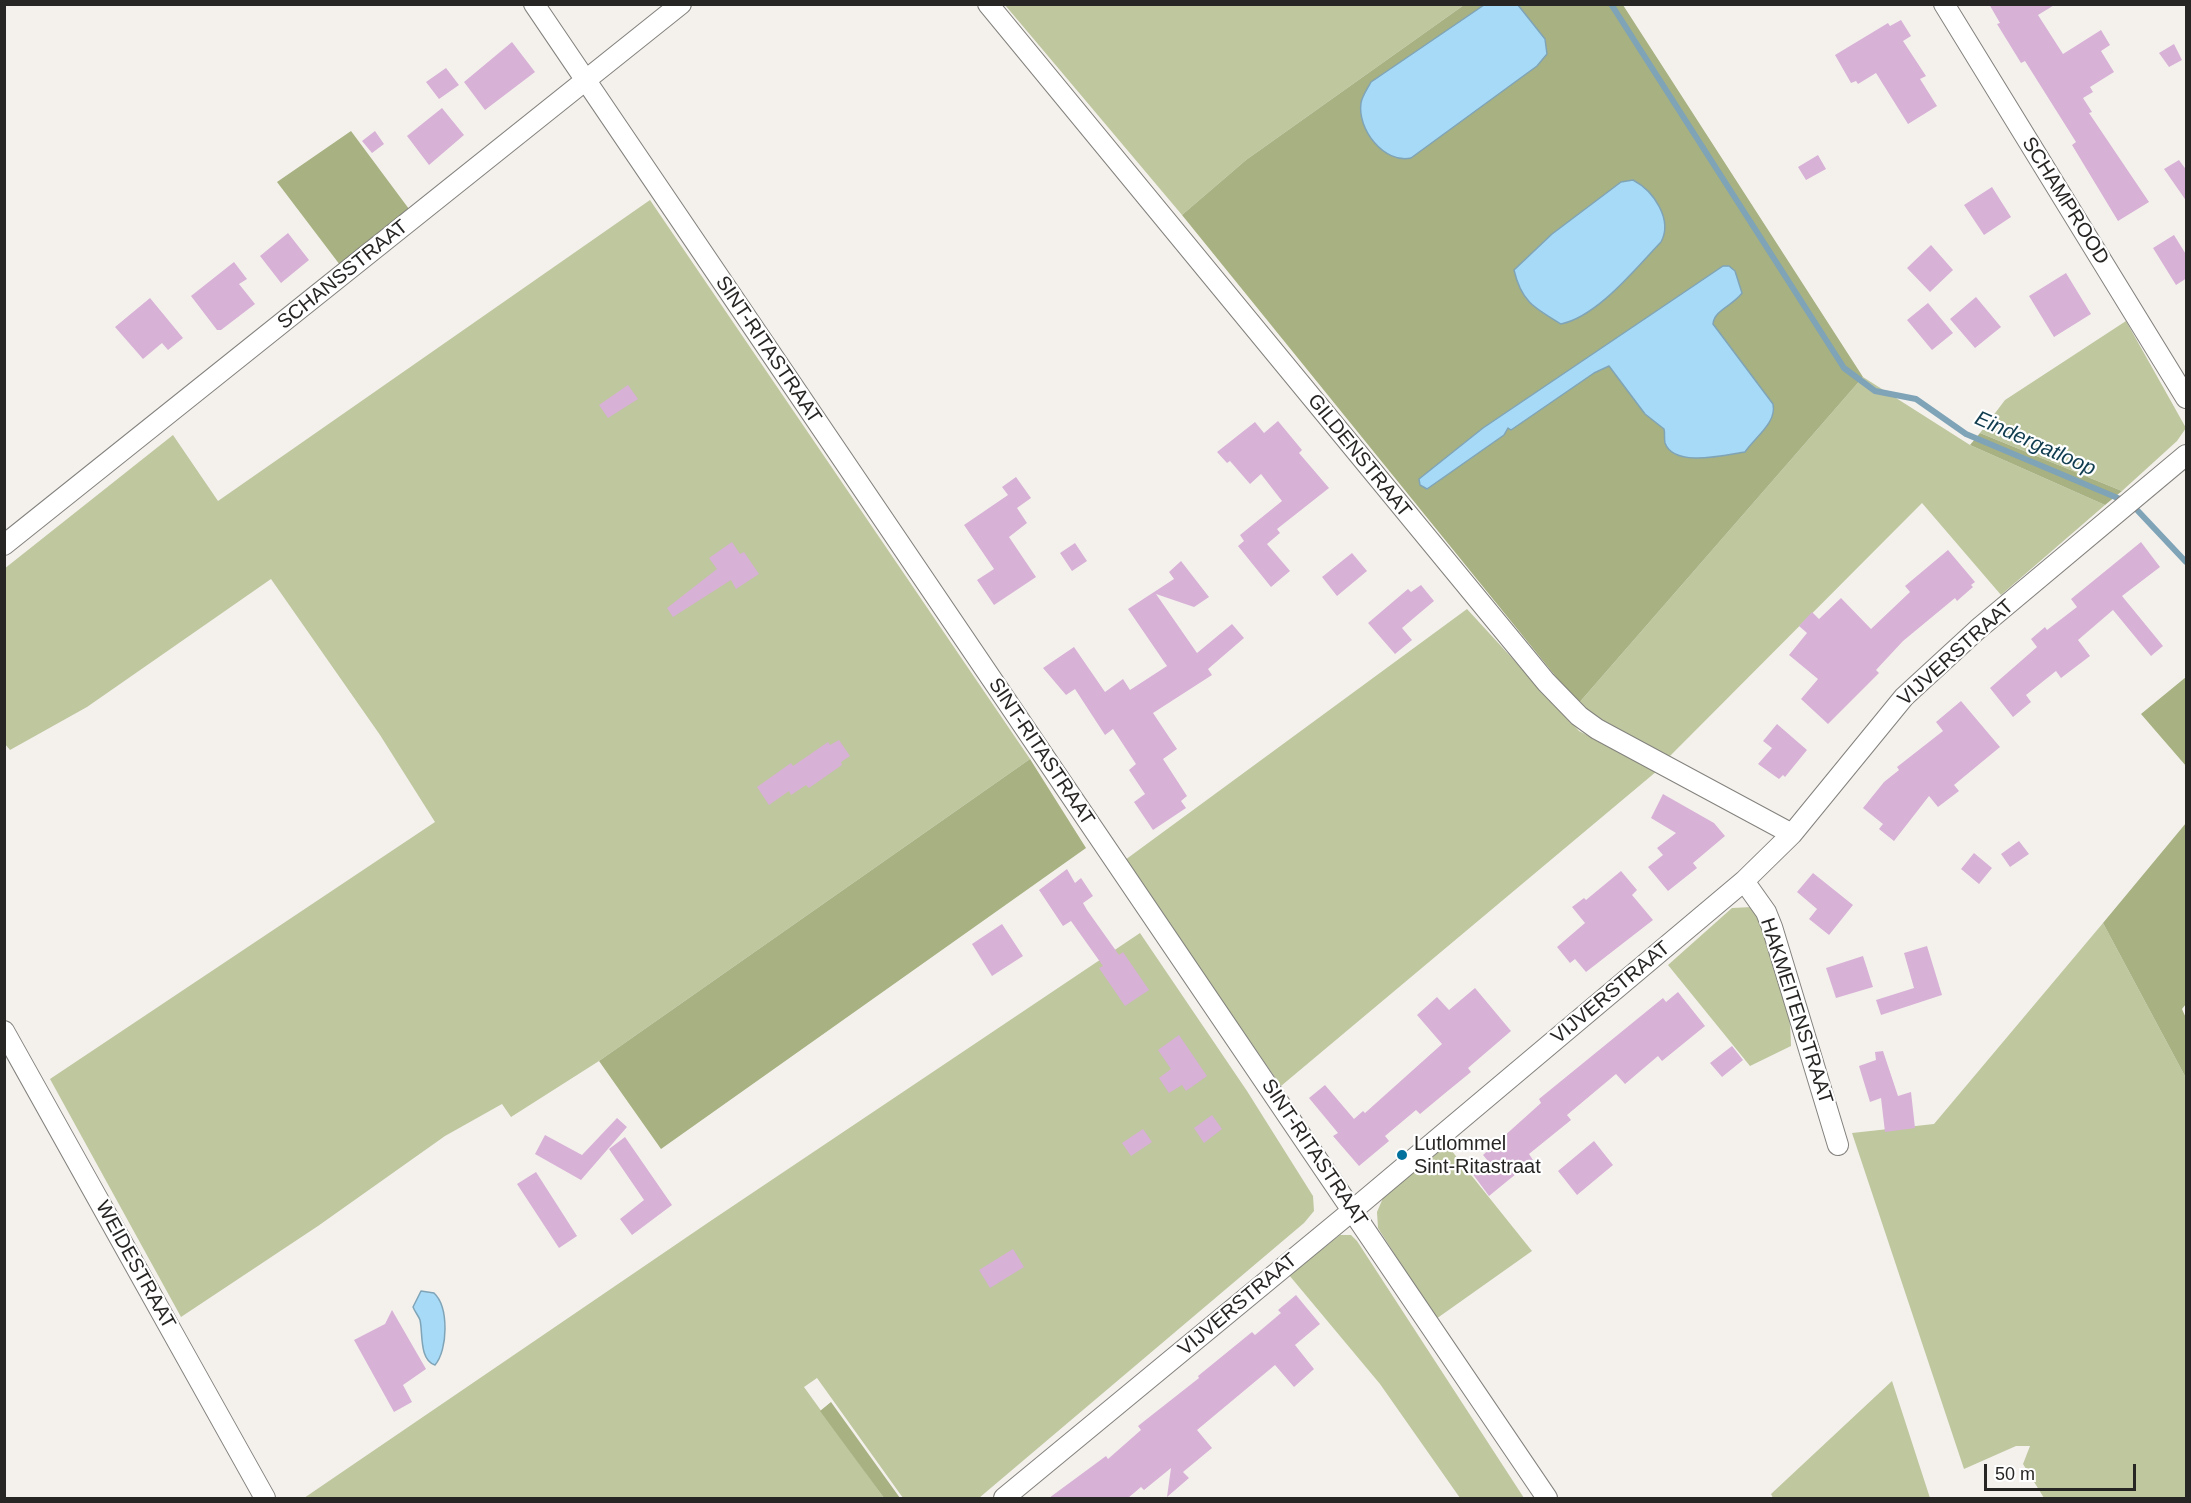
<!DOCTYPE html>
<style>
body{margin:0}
#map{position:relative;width:2191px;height:1503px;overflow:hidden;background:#f4f1ed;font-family:Arial,sans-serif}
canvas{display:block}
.frame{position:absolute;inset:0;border:6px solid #282625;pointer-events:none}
.scale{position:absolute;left:1984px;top:1464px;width:152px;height:27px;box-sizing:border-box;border:3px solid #282625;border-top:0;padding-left:8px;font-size:18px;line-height:21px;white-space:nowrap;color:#282625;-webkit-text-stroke:4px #fff;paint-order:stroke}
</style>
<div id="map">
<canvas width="2191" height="1503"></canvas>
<div class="frame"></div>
<div class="scale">50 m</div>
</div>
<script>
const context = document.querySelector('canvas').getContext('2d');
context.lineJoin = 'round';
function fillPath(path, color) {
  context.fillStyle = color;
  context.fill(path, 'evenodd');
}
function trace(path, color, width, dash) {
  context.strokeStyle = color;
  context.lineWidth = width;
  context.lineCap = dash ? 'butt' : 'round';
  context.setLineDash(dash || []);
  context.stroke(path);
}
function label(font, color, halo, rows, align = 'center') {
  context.font = font + ' Arial,sans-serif';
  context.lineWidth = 4.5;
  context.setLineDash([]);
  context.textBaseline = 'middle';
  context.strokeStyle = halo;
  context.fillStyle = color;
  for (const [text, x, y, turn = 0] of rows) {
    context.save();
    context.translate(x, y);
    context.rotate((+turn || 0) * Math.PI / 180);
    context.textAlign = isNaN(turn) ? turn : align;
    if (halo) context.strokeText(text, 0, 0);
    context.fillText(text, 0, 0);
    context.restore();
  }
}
fillPath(new Path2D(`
 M 1005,5 L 1464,5 L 1246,160 L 1182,215 Z
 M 650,200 L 1030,759 L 599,1061 L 511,1117 L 502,1104 L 445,1136 L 318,1226 L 181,1317 L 50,1079 L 435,822 L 380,735 L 271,579 L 87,707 L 10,750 L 4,743 L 4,569 L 173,435 L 218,501 Z
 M 2126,321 L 2186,428 L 2177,441 L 2122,491 L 1980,433 L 2005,400 Z
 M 1863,377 L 1970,445 L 2105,505 L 2001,595 L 1922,503 L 1668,758 L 1621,733 L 1578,704 Z
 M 1467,609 L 1579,731 L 1657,771 L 1281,1086 L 1125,860 Z
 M 1752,907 C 1776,947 1791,999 1791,1046 L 1750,1066 L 1668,965 L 1732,908 Z
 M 2103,923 L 2186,1078 L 2186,1498 L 2044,1498 L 2023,1464 L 2030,1446 L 2016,1446 L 1964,1469 L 1852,1133 L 1934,1124 Z
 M 1140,933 L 1247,1091 L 1313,1196 L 1314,1211 L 1304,1223 L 979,1498 L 903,1498 L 817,1378 L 804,1387 L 884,1498 L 304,1498 L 709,1222 Z
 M 1447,1145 L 1532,1251 L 1436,1319 L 1378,1228 L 1377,1212 L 1383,1198 Z
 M 1340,1235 L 1351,1235 L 1357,1241 L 1524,1498 L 1460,1498 L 1380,1384 L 1289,1275 Z
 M 1892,1381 L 1930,1498 L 1773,1498 L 1771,1494 Z`), '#bfc79f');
fillPath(new Path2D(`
 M 1464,5 L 1623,5 L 1863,377 L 1578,704 L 1182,215 L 1246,160 Z
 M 351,131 L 409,209 L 340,265 L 277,182 Z
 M 1980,433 L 2122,491 L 2105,505 L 1970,445 Z
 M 2186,677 L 2186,766 L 2141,714 Z
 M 1030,759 L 1086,848 L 661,1149 L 599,1061 Z
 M 2186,823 L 2186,1004 L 2182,1009 L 2186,1018 L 2186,1078 L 2103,923 Z
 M 831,1402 L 900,1498 L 884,1498 L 820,1411 Z`), '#a7b181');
const water = new Path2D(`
 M 1484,5 L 1518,5 L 1545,39 L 1547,54 L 1537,66 L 1411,158 C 1384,164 1357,129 1361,103 C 1362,96 1368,88 1371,82 Z
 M 1633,180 C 1654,191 1673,220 1661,242 C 1635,269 1598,316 1561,324 C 1534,308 1521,301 1514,270 L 1552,234 L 1621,182 Z
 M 1723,266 L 1729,266 L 1735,271 L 1742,293 C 1734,305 1714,310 1713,324 L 1773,404 C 1777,423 1755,437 1745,452 C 1725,455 1674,468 1665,443 C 1664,439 1665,433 1664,429 L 1645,414 L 1609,366 L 1594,373 L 1511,430 L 1508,428 L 1504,435 L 1427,489 L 1420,485 L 1419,479 L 1483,428 Z
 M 421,1291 L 434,1293 C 449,1307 448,1350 435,1365 C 419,1360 423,1333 420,1320 C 418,1315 415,1312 413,1307 Z`);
fillPath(water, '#a6daf6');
trace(water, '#80a4b7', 1.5);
trace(new Path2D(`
 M 1611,4 L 1844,368 L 1875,391 L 1916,399 L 1966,434 L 2120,499
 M 2138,511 L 2186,562`), '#80a4b7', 6);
fillPath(new Path2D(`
 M 1989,4 L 2056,4 L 2038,15 L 2063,54 L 2101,30 L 2110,45 L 2101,51 L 2114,72 L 2090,87 L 2093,92 L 2083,98 L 2092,112 L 2089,113 L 2149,202 L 2118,221 L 2072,145 L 2076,142 L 2025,61 L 2021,63 L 1997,24 L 2000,23 Z
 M 1901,20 L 1911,36 L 1903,41 L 1926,76 L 1920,79 L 1937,106 L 1908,124 L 1876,73 L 1858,84 L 1856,81 L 1851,83 L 1835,55 L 1888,23 L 1890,26 Z
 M 512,42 L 535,72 L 485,110 L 464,82 Z
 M 2174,44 L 2182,60 L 2169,67 L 2159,53 Z
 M 446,68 L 459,85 L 439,99 L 426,82 Z
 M 442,108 L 464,135 L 429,165 L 407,136 Z
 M 375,131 L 384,144 L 372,153 L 362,141 Z
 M 1818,155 L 1826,169 L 1806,180 L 1798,167 Z
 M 2179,160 L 2187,171 L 2187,202 L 2164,169 Z
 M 1992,187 L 2011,217 L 1984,235 L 1964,205 Z
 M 288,233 L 309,260 L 281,283 L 260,256 Z
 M 2174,235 L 2187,256 L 2187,278 L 2176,285 L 2153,248 Z
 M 1931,245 L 1953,270 L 1930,292 L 1907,268 Z
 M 234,262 L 247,279 L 239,284 L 255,304 L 221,330 L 217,330 L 191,296 Z
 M 2066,273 L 2091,314 L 2054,337 L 2029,296 Z
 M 1976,297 L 2001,327 L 1975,348 L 1950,319 Z
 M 150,298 L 183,338 L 168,350 L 162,343 L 143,359 L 115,327 Z
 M 1928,303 L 1953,333 L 1932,350 L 1907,320 Z
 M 628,385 L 638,399 L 608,418 L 599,405 Z
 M 1278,421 L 1302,450 L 1299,453 L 1329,488 L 1277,529 L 1280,533 L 1267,544 L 1290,571 L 1271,587 L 1238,546 L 1244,541 L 1240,535 L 1282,501 L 1261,474 L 1250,484 L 1230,461 L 1227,463 L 1217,452 L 1255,422 L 1264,433 Z
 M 1016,477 L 1031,498 L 1017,508 L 1027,523 L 1009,537 L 1036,577 L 994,605 L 977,580 L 994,569 L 964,525 L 1008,495 L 1002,487 Z
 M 732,542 L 740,554 L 744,552 L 759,574 L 736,589 L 731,580 L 673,617 L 667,608 L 717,569 L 709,558 Z
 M 2141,542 L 2160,567 L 2122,596 L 2163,646 L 2151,656 L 2113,610 L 2078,640 L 2090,656 L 2061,678 L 2056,671 L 2026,695 L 2031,702 L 2013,717 L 1990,688 L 2037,647 L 2031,639 L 2045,627 L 2047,630 L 2077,607 L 2071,599 Z
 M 1075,543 L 1087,561 L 1072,571 L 1060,553 Z
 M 1948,550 L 1975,582 L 1971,585 L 1973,587 L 1957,601 L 1955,598 L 1903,641 L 1876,670 L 1879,673 L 1828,724 L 1801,699 L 1818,679 L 1789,655 L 1807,633 L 1799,626 L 1812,612 L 1819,619 L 1841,598 L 1871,629 L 1910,592 L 1905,586 Z
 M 1352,553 L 1367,571 L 1337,596 L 1322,577 Z
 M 1181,561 L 1209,597 L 1194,607 L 1156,594 L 1197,653 L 1232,624 L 1244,638 L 1208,669 L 1212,675 L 1153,713 L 1177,749 L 1163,759 L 1187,796 L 1181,801 L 1186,808 L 1153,830 L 1134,802 L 1145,794 L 1129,770 L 1136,764 L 1113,729 L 1105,735 L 1075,689 L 1066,695 L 1043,668 L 1074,647 L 1105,692 L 1123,679 L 1130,690 L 1167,666 L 1128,609 L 1174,579 L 1169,572 Z
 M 1421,585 L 1434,601 L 1402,628 L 1412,640 L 1395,654 L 1368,623 L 1408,589 L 1411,592 Z
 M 1961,701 L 2000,747 L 1954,785 L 1959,791 L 1938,807 L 1929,796 L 1894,841 L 1879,829 L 1883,824 L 1863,808 L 1884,782 L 1899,770 L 1897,767 L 1943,731 L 1936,722 Z
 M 1777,724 L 1807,750 L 1785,777 L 1783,775 L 1779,779 L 1758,764 L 1772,748 L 1763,741 Z
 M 839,740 L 850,756 L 841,762 L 842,765 L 809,788 L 806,785 L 791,795 L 789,791 L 769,805 L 757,787 L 791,763 L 793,766 L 828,742 L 830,745 Z
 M 1663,794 L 1714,823 L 1725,836 L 1693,863 L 1697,868 L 1668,891 L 1648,867 L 1663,855 L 1657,848 L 1676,833 L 1651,818 Z
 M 2019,841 L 2029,854 L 2010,867 L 2001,854 Z
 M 1974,853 L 1992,868 L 1979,884 L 1961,869 Z
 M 1067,869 L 1075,883 L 1081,878 L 1093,896 L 1083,903 L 1087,910 L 1119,955 L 1123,952 L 1149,990 L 1125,1006 L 1099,968 L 1103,966 L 1071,921 L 1063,926 L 1039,890 Z
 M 1621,871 L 1637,890 L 1632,895 L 1653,920 L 1586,972 L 1575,959 L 1570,963 L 1557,947 L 1585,923 L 1572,907 L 1584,898 L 1586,900 Z
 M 1813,873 L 1853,905 L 1829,935 L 1809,919 L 1817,909 L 1797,892 Z
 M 1002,924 L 1023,956 L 992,976 L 972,944 Z
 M 1927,946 L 1942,995 L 1881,1015 L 1876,1000 L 1914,988 L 1904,953 Z
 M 1863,956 L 1873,987 L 1836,998 L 1826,968 Z
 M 1475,988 L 1511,1031 L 1468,1068 L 1471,1072 L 1444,1094 L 1420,1114 L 1416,1110 L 1385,1136 L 1389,1141 L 1359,1166 L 1333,1136 L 1338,1133 L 1309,1098 L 1325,1085 L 1354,1119 L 1363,1111 L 1365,1113 L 1442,1044 L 1417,1015 L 1437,997 L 1449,1010 Z
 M 1678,992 L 1705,1026 L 1662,1061 L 1658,1056 L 1625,1084 L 1616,1074 L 1567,1115 L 1571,1120 L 1529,1154 L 1533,1160 L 1489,1196 L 1472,1173 L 1488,1161 L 1483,1155 L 1541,1103 L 1539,1099 L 1663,998 L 1666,1002 Z
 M 1179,1035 L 1207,1076 L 1186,1091 L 1182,1085 L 1169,1093 L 1159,1078 L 1171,1069 L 1158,1050 Z
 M 1732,1046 L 1743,1060 L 1722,1077 L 1710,1063 Z
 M 1883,1051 L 1898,1096 L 1911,1092 L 1915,1128 L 1885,1132 L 1881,1098 L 1870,1102 L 1859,1066 L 1876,1060 L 1875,1052 Z
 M 1212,1115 L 1222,1129 L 1204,1143 L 1194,1128 Z
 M 617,1118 L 627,1127 L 581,1180 L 535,1154 L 545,1135 L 582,1155 Z
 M 1143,1129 L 1152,1142 L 1131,1156 L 1122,1143 Z
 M 625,1137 L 672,1205 L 632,1235 L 620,1219 L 644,1200 L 609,1149 Z
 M 1594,1141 L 1613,1165 L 1577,1195 L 1558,1171 Z
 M 536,1172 L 577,1236 L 559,1248 L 517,1184 Z
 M 1013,1249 L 1024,1267 L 990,1288 L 979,1270 Z
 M 1296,1295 L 1320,1324 L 1295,1345 L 1314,1369 L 1294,1387 L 1275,1365 L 1197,1430 L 1212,1448 L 1183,1472 L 1189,1478 L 1167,1497 L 1171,1468 L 1144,1490 L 1141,1487 L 1128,1498 L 1049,1498 L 1106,1456 L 1108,1459 L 1141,1430 L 1138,1426 L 1199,1378 L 1198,1376 L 1252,1332 L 1255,1335 L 1281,1313 L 1278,1310 Z
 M 392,1310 L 426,1369 L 403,1385 L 412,1402 L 394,1412 L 354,1340 L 385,1324 Z`), '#d7b1d6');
const street = new Path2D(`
 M 534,4 L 1547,1498
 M 988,4 L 1546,682 L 1579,716 L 1597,729 L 1792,834
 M 1944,4 L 2186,398
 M 4,545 L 681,4
 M 1744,881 L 1766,912 L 1772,927 L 1838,1145
 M 4,1031 L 265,1498
 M 1004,1498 L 1353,1210 L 1744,881 L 1792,834 L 1904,697 L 1978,629 L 2186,455`);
trace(street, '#84827e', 22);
trace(street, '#fff', 20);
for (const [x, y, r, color] of [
 [1402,1155,6,"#02719d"]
]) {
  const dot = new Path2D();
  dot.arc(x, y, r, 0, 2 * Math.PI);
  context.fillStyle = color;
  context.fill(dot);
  trace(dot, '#fff', 2);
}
label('20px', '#282625', '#fff', [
 ["SCHAMPROOD",2065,201,58],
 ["SCHANSSTRAAT",343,275,-39],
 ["SINT-RITASTRAAT",768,350,56],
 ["GILDENSTRAAT",1359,456,51],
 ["VIJVERSTRAAT",1956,653,-42],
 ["SINT-RITASTRAAT",1041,752,56],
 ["VIJVERSTRAAT",1611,993,-40],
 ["HAKMEITENSTRAAT",1796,1011,72],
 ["SINT-RITASTRAAT",1314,1153,56],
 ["WEIDESTRAAT",135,1265,61],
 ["VIJVERSTRAAT",1238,1305,-40]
]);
label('20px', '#282625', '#fff', [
 ["Lutlommel",1414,1144],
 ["Sint-Ritastraat",1414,1167]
], 'left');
label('italic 21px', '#103c4f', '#fff', [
 ["Eindergatloop",2035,444,24]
]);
</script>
